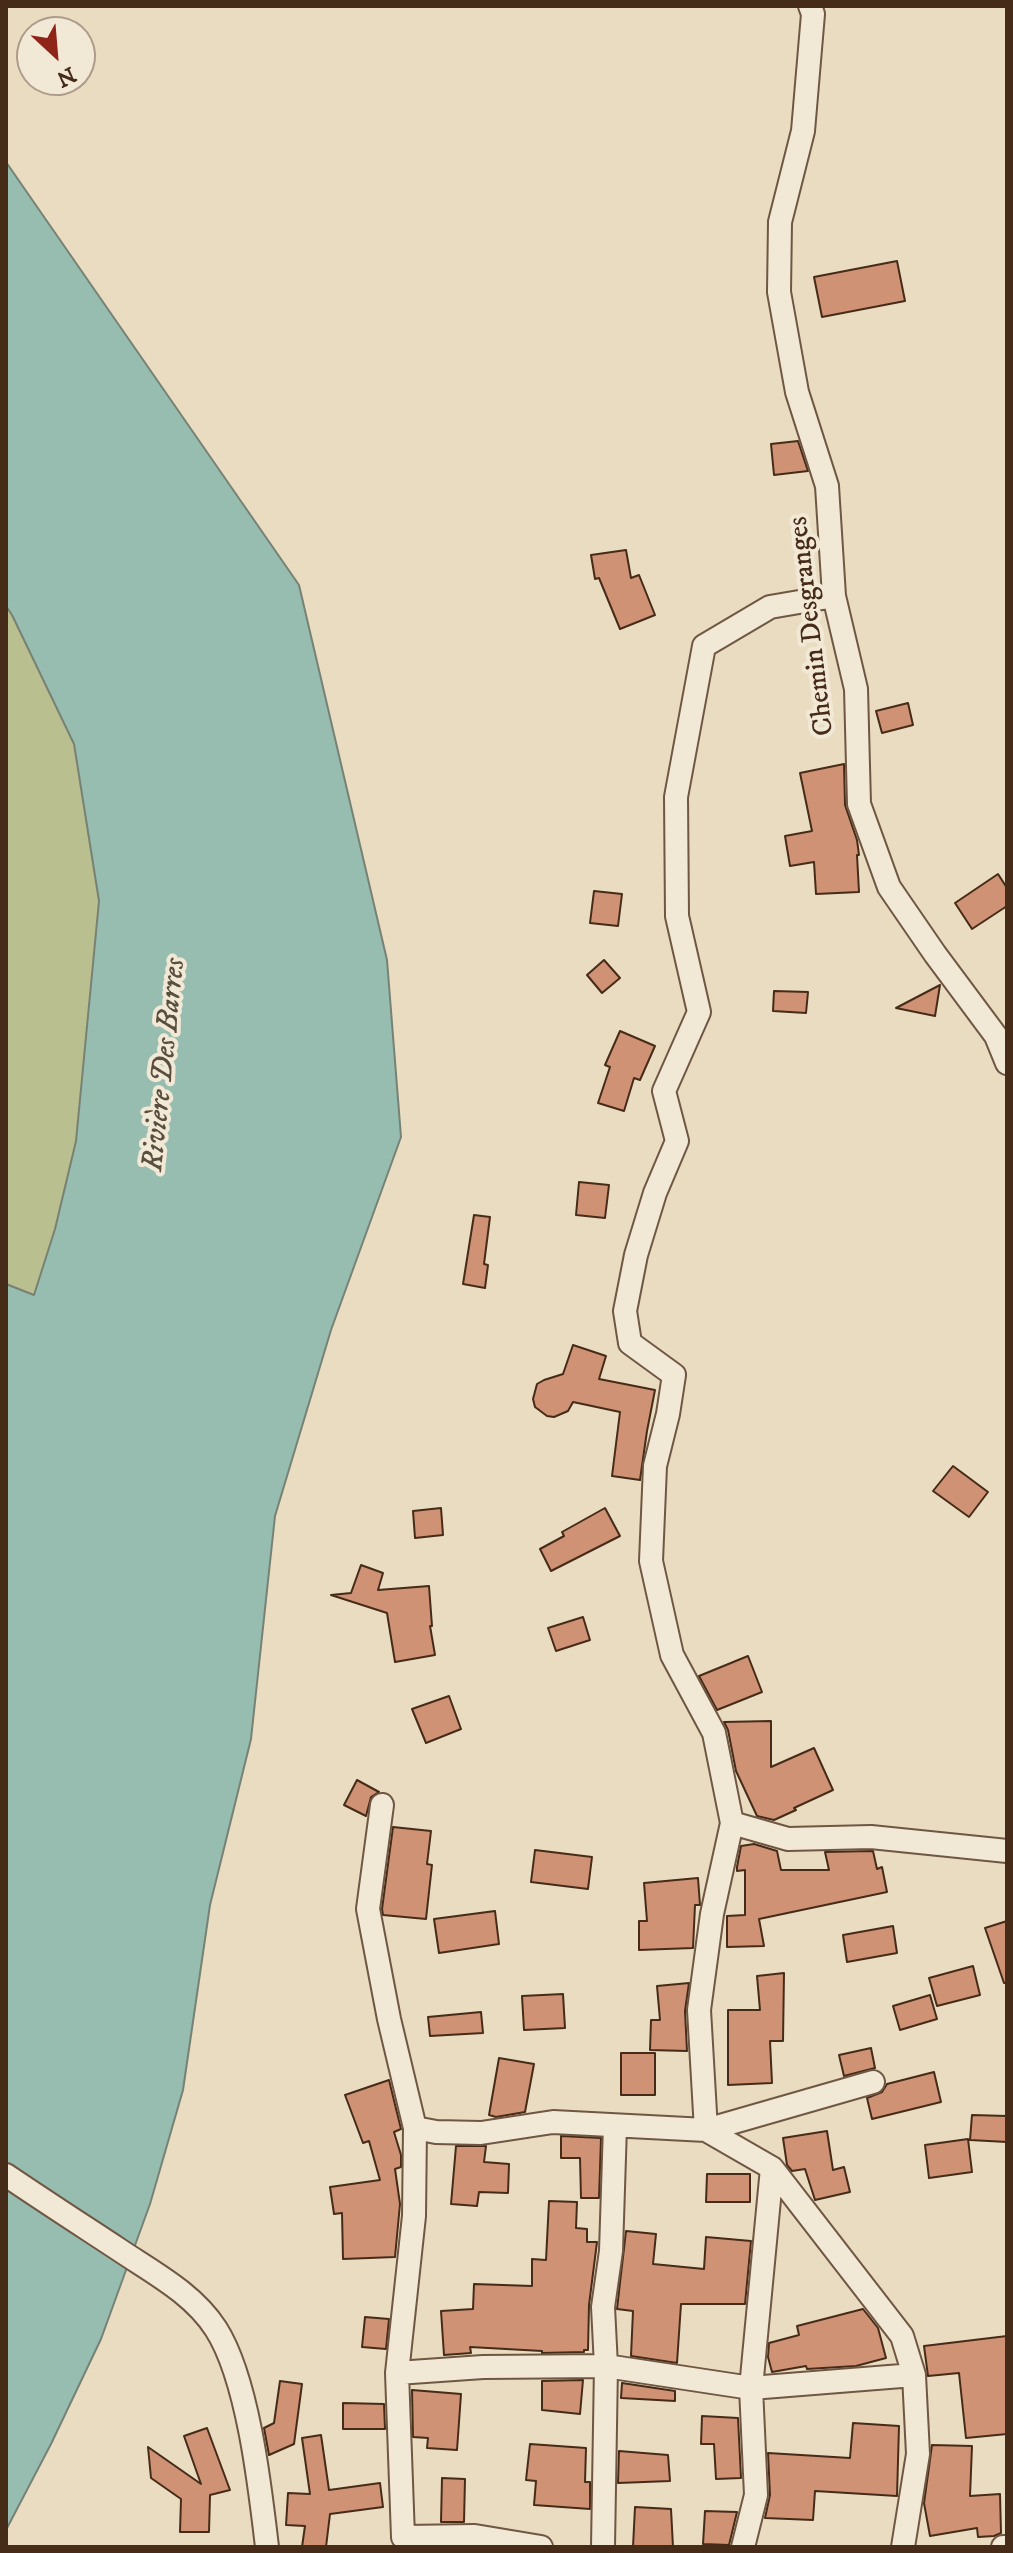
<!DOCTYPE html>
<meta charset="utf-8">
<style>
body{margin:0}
#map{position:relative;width:1013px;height:2553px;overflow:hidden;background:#e9dcc0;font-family:"IM FELL DW Pica",serif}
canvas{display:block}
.frame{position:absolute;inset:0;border:8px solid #462b19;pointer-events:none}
.north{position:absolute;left:16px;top:16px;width:80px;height:80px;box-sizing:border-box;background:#f1e8d6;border:2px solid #ad9c8a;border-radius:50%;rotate:154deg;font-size:22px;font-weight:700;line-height:32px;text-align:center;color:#462b19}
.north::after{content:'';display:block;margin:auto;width:28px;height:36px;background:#8f2418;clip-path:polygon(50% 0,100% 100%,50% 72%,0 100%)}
</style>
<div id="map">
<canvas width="1013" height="2553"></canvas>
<div class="frame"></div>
<div class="north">N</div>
</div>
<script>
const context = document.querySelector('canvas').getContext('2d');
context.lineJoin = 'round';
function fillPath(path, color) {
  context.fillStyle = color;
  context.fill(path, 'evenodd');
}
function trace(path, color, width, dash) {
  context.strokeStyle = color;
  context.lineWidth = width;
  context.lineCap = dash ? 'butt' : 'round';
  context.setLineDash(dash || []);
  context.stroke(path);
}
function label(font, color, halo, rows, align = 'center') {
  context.font = font + ' "IM FELL DW Pica",serif';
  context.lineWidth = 8;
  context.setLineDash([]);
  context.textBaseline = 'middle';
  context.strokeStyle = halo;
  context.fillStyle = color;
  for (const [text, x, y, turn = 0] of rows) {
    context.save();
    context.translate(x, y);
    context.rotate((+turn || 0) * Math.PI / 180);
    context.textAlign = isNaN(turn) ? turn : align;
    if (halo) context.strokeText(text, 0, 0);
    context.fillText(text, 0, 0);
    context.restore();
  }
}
fillPath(new Path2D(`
 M 6,606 L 12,615 L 74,744 L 99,901 L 76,1141 L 55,1230 L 34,1295 L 6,1284 Z`), '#babf90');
const water = new Path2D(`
 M 6,162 L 299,585 L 387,960 L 401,1137 L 331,1330 L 275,1516 L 251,1739 L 210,1905 L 183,2090 L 150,2204 L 101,2339 L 51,2444 L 6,2530 L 6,1284 L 34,1295 L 55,1229 L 76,1141 L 99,901 L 74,744 L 12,615 L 6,606 Z`);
fillPath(water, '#97bcb0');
trace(water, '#778274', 2);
const building = new Path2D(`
 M 897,261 L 905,301 L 822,317 L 814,277 Z
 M 798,441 L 808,471 L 774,475 L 771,444 Z
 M 626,550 L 631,578 L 639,575 L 655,615 L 620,629 L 599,578 L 595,579 L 591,555 Z
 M 908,703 L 913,725 L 882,733 L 876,711 Z
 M 844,764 L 845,805 L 857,840 L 859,855 L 857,855 L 859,892 L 816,894 L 814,862 L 790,866 L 785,836 L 812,831 L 800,773 Z
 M 998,874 L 1007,888 L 1007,906 L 972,929 L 955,903 Z
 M 594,891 L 622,894 L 618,926 L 590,923 Z
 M 604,960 L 620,978 L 602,993 L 587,975 Z
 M 940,985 L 935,1016 L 896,1008 Z
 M 774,991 L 808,992 L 806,1013 L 773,1011 Z
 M 620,1031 L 655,1046 L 640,1080 L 634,1078 L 624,1111 L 598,1103 L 610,1067 L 605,1065 Z
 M 579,1182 L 609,1185 L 605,1218 L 576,1215 Z
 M 474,1215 L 490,1217 L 484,1264 L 488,1265 L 485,1288 L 463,1284 Z
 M 573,1345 L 606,1356 L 599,1379 L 655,1390 L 647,1431 L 640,1480 L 612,1476 L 620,1412 L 573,1402 L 568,1411 L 554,1417 L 547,1416 L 535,1407 L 533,1399 L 537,1384 L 544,1380 L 563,1374 Z
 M 953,1466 L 988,1492 L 969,1517 L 933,1491 Z
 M 441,1508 L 443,1535 L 415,1538 L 413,1511 Z
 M 605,1508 L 620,1536 L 551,1571 L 540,1549 L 564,1536 L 562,1532 Z
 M 361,1565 L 383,1573 L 378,1590 L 429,1586 L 432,1626 L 430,1626 L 435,1655 L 395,1662 L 387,1613 L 331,1595 L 351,1593 Z
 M 583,1617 L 590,1640 L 556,1651 L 548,1628 Z
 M 748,1656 L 762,1692 L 717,1710 L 699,1676 Z
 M 449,1696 L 461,1729 L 426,1743 L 412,1709 Z
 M 771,1721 L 771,1767 L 814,1748 L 833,1790 L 794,1808 L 796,1810 L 774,1820 L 757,1816 L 736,1771 L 728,1730 L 724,1722 Z
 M 357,1780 L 379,1792 L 371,1797 L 366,1816 L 344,1805 Z
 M 393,1827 L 431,1831 L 427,1864 L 432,1865 L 426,1919 L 383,1915 L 382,1909 Z
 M 754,1844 L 777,1851 L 781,1870 L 829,1870 L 825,1852 L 873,1851 L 877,1869 L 882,1867 L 887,1892 L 759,1919 L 764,1946 L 727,1947 L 727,1916 L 745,1915 L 745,1870 L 737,1871 L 737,1867 L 741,1846 Z
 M 535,1850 L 592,1857 L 588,1889 L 531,1882 Z
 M 698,1878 L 700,1905 L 695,1905 L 693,1948 L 639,1950 L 639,1921 L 647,1921 L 644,1883 Z
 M 495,1911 L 499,1944 L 439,1953 L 434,1919 Z
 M 1007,1921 L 1007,1983 L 1004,1983 L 985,1928 Z
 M 893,1926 L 897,1953 L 847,1962 L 843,1935 Z
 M 973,1966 L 980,1995 L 937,2006 L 929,1978 Z
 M 784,1973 L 783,2041 L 770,2041 L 772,2083 L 728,2085 L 728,2010 L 760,2010 L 757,1976 Z
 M 689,1983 L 685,2011 L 687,2051 L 650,2050 L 651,2020 L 660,2020 L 657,1986 Z
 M 563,1994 L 565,2028 L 524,2030 L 522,1996 Z
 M 930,1995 L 937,2019 L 900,2030 L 893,2006 Z
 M 481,2012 L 483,2033 L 430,2036 L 428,2017 Z
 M 871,2048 L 875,2068 L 844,2076 L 839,2055 Z
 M 621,2053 L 655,2053 L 655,2095 L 621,2095 Z
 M 499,2058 L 534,2064 L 525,2112 L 496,2117 L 489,2115 Z
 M 934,2072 L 941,2102 L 872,2119 L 867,2098 L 882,2092 L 887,2084 Z
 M 389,2080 L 401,2129 L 394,2132 L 401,2155 L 401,2167 L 395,2169 L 400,2204 L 395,2257 L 343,2259 L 342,2213 L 334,2214 L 330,2187 L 380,2180 L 369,2141 L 363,2143 L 345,2095 Z
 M 972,2115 L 1007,2116 L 1007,2142 L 970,2140 Z
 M 827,2131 L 833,2170 L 844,2167 L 850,2192 L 815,2200 L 805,2169 L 792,2171 L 787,2165 L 783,2138 Z
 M 561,2136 L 601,2138 L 599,2198 L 581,2198 L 580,2158 L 561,2158 Z
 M 968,2139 L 972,2172 L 929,2178 L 925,2145 Z
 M 456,2146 L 486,2146 L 484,2162 L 509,2164 L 508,2193 L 479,2192 L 477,2206 L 451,2204 Z
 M 707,2174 L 750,2174 L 750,2202 L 706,2202 Z
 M 549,2201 L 577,2202 L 576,2228 L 587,2229 L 587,2242 L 597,2242 L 589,2305 L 588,2350 L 584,2350 L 584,2352 L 542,2353 L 542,2351 L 470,2347 L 471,2353 L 444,2355 L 441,2311 L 473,2309 L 474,2284 L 532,2286 L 532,2259 L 546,2260 Z
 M 626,2231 L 656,2234 L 653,2264 L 704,2269 L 706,2237 L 751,2241 L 745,2304 L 681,2304 L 677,2363 L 631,2356 L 633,2311 L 617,2309 Z
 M 863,2309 L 878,2328 L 886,2358 L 856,2366 L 807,2369 L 806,2366 L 772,2372 L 768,2357 L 769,2343 L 799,2335 L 797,2326 Z
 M 365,2317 L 389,2319 L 386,2349 L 362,2347 Z
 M 1007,2336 L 1007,2434 L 966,2438 L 959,2373 L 928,2376 L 924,2346 Z
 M 583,2380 L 580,2414 L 542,2410 L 542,2381 Z
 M 280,2381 L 302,2384 L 294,2444 L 269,2455 L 264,2428 L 274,2423 Z
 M 622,2383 L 675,2391 L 675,2401 L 621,2398 Z
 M 412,2390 L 461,2394 L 457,2450 L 427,2448 L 428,2438 L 413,2437 Z
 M 343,2403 L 384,2404 L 385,2429 L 343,2429 Z
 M 702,2416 L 738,2418 L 741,2478 L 716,2479 L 714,2444 L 701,2444 Z
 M 853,2423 L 899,2426 L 897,2496 L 815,2491 L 813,2520 L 765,2518 L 770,2495 L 768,2453 L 850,2458 Z
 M 207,2428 L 230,2490 L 210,2495 L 209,2532 L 180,2532 L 181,2499 L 151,2478 L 148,2447 L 201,2484 L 184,2436 Z
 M 321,2435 L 329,2490 L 380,2483 L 383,2507 L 330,2514 L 326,2547 L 302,2547 L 305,2526 L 286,2525 L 288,2493 L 310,2494 L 302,2438 Z
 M 530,2444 L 586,2448 L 585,2482 L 590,2482 L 590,2509 L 534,2505 L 536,2481 L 526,2480 Z
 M 932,2445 L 972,2446 L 970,2496 L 1000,2494 L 1001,2533 L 994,2536 L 978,2537 L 977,2528 L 930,2536 L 924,2503 Z
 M 619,2451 L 668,2455 L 670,2481 L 618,2483 Z
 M 442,2478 L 465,2479 L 464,2522 L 441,2522 Z
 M 635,2507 L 671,2509 L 673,2547 L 633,2547 Z
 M 705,2511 L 737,2512 L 729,2545 L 703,2544 Z`);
fillPath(building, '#cf9274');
trace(building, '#462b19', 2);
const street = new Path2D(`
 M 810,6 L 813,14 L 803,131 L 780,222 L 779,292 L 797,392 L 827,486 L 834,596 L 856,689 L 859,804 L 889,887 L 935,954 L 996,1036 L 1007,1063
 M 382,1805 L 368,1909 L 389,2019 L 415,2128 L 436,2132 L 481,2133 L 553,2122 L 706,2130 L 873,2082
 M 732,1823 L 714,1733 L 672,1655 L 651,1561 L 655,1466 L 668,1414 L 674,1375 L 630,1343 L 625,1311 L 636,1255 L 655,1193 L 677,1141 L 664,1091 L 699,1012 L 677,916 L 676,797 L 704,646 L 770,607 L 834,596
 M 415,2128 L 414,2216 L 397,2373 L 403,2537 L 475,2536 L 541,2547
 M 6,2175 C 43,2200 80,2224 118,2249 C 152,2272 193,2293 216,2329 C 248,2379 260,2487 267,2547
 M 397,2373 L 483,2367 L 606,2366 L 751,2388 L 914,2375
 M 603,2547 L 606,2366 L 603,2307 L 611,2251 L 615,2126
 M 743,2547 L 756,2495 L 751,2388 L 772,2168
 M 903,2547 L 918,2454 L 914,2375 L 902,2336 L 772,2168 L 706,2130 L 699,2010 L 712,1914 L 732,1823 L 788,1839 L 871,1837 L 1007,1851
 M 1003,2547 L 1007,2547`);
trace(street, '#6f5743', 26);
trace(street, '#f1e8d6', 22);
label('28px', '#462b19', '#f1e8d6', [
 ["Chemin Desgranges",813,626,-97]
]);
label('italic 30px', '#5a4f3f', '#f1e8d6', [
 ["Rivière Des Barres",166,1065,-84]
]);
</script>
